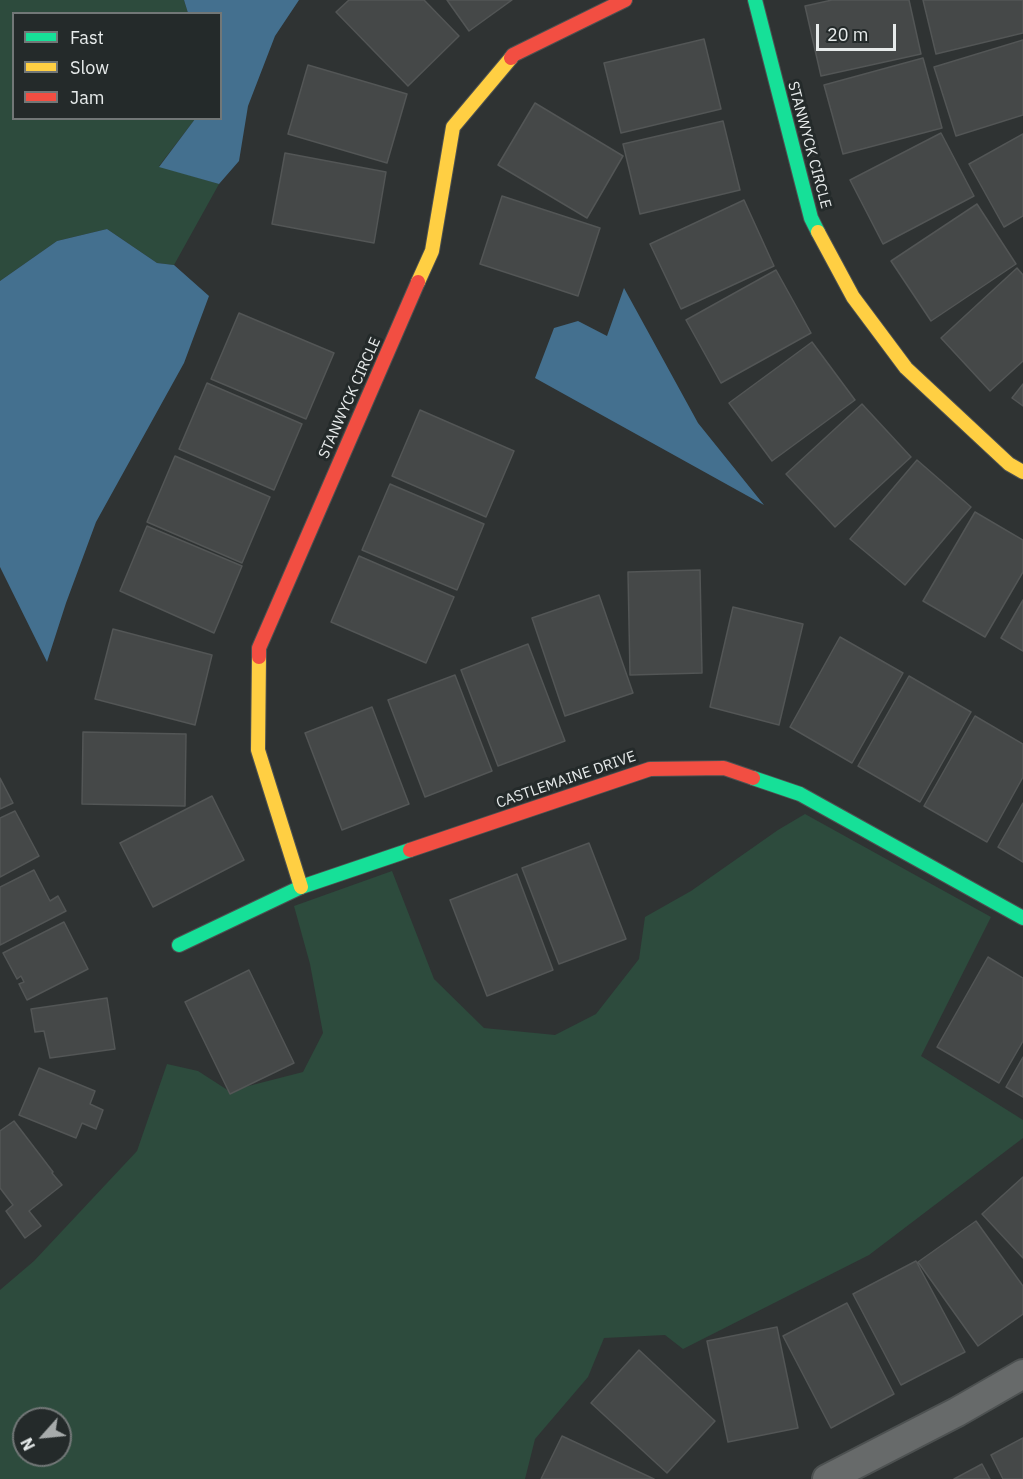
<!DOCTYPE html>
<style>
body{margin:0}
#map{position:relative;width:1023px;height:1479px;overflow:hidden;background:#2f3333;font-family:"IBM Plex Sans",sans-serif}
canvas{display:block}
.legend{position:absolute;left:12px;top:12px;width:210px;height:108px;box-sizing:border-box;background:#242a2a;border:2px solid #727777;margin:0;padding:8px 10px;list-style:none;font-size:18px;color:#e7ebeb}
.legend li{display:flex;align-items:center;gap:12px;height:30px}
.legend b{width:30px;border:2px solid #727777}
.north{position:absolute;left:12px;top:1407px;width:60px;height:60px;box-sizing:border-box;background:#242a2a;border:2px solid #727777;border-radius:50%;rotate:243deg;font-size:16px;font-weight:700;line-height:24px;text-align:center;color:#e7ebeb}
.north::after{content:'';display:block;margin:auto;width:21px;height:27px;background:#a7abab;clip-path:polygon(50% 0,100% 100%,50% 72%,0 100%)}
.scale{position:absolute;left:816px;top:24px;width:80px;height:27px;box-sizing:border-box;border:3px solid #e7ebeb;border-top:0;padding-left:8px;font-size:18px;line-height:21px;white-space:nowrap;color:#e7ebeb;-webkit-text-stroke:4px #242a2a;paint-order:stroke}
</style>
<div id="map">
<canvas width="1023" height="1479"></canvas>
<ul class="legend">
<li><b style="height:8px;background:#16e098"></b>Fast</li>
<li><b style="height:8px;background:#ffcf43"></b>Slow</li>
<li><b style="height:8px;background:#f24e42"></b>Jam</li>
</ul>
<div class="north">N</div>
<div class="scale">20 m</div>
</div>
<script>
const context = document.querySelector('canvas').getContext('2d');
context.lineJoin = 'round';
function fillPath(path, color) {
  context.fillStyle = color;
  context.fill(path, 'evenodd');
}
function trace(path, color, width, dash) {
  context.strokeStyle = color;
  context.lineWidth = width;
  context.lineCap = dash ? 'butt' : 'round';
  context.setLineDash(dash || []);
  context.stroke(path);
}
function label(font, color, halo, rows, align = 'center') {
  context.font = font + ' "IBM Plex Sans",sans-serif';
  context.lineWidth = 6;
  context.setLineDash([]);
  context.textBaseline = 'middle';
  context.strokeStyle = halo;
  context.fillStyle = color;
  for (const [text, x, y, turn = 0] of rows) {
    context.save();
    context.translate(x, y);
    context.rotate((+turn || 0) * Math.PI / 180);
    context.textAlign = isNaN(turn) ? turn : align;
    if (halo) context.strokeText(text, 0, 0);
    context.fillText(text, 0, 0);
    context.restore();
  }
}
fillPath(new Path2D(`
 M 0,0 L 184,0 L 188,13 L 14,14 L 14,118 L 195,119 L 159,166 L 219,184 L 174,265 L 157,263 L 107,229 L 57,241 L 0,281 Z
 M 805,814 L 991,917 L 921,1056 L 1023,1120 L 1023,1138 L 869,1255 L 683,1349 L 665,1335 L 604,1338 L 588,1377 L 535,1439 L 525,1479 L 0,1479 L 0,1290 L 34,1261 L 137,1151 L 167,1064 L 198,1071 L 229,1091 L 303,1072 L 323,1033 L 310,964 L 294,906 L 392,871 L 434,979 L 484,1028 L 555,1035 L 596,1014 L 639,959 L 645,917 L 691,891 L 778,830 ZM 24,1419 L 60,1419 L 60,1455 L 24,1455 Z`), '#2d4b3d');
fillPath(new Path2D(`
 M 184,0 L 299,0 L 275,36 L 248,106 L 239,161 L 219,184 L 159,167 L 195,119 L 220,118 L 220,14 L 188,13 Z
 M 107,229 L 157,263 L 174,265 L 209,296 L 184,363 L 96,522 L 66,603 L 47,662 L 0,567 L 0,281 L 57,241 Z
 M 624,288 L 698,423 L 764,505 L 535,378 L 554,328 L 578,321 L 607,336 Z`), '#44708f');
const building = new Path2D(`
 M 349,0 L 424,0 L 459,36 L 408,86 L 336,12 Z
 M 447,0 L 512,0 L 469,31 Z
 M 832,0 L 909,0 L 921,54 L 821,76 L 805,6 Z
 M 923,0 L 1023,0 L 1023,33 L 936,54 Z
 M 704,39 L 721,109 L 621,133 L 604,63 Z
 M 1023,40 L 1023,115 L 956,136 L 934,67 Z
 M 923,58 L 942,128 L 843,154 L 824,85 Z
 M 308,65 L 407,94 L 387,163 L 288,134 Z
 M 535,103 L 623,156 L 587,218 L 498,165 Z
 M 723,121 L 740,190 L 640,214 L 623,144 Z
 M 941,133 L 974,196 L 883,244 L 850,180 Z
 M 1023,134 L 1023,216 L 1004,227 L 969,164 Z
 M 285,153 L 386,172 L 374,243 L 272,224 Z
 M 502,196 L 600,228 L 578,296 L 480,264 Z
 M 744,200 L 774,266 L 681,309 L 650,244 Z
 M 977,204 L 1016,264 L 931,321 L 891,261 Z
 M 1017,268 L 1023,275 L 1023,361 L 990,391 L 941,338 Z
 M 776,270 L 811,333 L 721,383 L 686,320 Z
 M 239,313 L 334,353 L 306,419 L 211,379 Z
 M 812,342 L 855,400 L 772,461 L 729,403 Z
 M 207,383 L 302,424 L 274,490 L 179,449 Z
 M 1023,384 L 1023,406 L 1012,398 Z
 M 862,404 L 911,457 L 835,527 L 786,474 Z
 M 420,410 L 514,451 L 486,517 L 392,476 Z
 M 175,456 L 270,497 L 242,563 L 147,522 Z
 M 917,460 L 971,507 L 905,585 L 850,539 Z
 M 390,484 L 484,524 L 457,590 L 362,550 Z
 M 975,512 L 1023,540 L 1023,572 L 985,637 L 923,601 Z
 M 147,526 L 242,566 L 214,633 L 120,591 Z
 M 359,556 L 454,597 L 426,663 L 331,622 Z
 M 700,570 L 702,673 L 630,675 L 628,572 Z
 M 599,595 L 633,693 L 565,716 L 532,618 Z
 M 1023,600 L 1023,651 L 1001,638 Z
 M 733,607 L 803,624 L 779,725 L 710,707 Z
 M 113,629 L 212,655 L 195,725 L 95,699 Z
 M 840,637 L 903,673 L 852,763 L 790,727 Z
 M 528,644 L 565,741 L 498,766 L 461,670 Z
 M 455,675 L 492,771 L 425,797 L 388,700 Z
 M 909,676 L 971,712 L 920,802 L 858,766 Z
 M 372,707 L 409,804 L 342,830 L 305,733 Z
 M 975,716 L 1023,744 L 1023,777 L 987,842 L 924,806 Z
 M 83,732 L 186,734 L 185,806 L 82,804 Z
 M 0,778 L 13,803 L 0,809 Z
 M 212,796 L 244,860 L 153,907 L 120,843 Z
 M 1023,803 L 1023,862 L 998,847 Z
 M 15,811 L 39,856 L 0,877 L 0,818 Z
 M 589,843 L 626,939 L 559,964 L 522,868 Z
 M 34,870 L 50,901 L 58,896 L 66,911 L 0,945 L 0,887 Z
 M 517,874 L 553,970 L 487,996 L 450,900 Z
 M 64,922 L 88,969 L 27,1000 L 19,984 L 24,982 L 21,976 L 17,979 L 3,953 Z
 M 988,957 L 1023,978 L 1023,1041 L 999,1083 L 937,1047 Z
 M 249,970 L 294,1063 L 230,1094 L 185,1002 Z
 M 107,998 L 115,1049 L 50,1058 L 44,1031 L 35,1032 L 31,1009 Z
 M 1023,1057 L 1023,1097 L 1006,1087 Z
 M 39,1068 L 95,1091 L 90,1104 L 103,1110 L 96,1129 L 82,1123 L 76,1138 L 19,1115 Z
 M 14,1121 L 53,1172 L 52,1173 L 62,1185 L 29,1211 L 41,1226 L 25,1238 L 6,1211 L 13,1205 L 0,1188 L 0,1131 Z
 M 1023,1177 L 1023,1258 L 982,1214 Z
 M 976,1221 L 1023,1286 L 1023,1314 L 978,1346 L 918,1262 Z
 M 916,1261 L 965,1352 L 901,1385 L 853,1294 Z
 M 847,1303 L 894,1394 L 831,1428 L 783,1336 Z
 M 777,1327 L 798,1428 L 728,1442 L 707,1341 Z
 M 639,1350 L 715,1421 L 667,1473 L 591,1403 Z
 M 562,1436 L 654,1479 L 541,1479 Z
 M 1023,1438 L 1023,1479 L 1003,1479 L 991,1455 Z
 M 982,1464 L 990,1479 L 954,1479 Z`);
fillPath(building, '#454848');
trace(building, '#535656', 1.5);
const street = new Path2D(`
 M 827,1479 L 957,1412 L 1023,1374`);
const fast = new Path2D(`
 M 755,0 L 811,218 L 818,232
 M 753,778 L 800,794 L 1023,918
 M 179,945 L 301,887 L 410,850`);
const slow = new Path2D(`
 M 818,232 L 853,297 L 906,368 L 1009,464 L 1023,472
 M 418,282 L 432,251 L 453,127 L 511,58
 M 259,657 L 258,750 L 301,887`);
const jam = new Path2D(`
 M 511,58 L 513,55 L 625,0
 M 259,657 L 259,648 L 418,282
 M 410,850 L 650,769 L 724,768 L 753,778`);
trace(street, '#4d5151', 32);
trace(fast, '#4d5151', 16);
trace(slow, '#4d5151', 16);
trace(jam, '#4d5151', 16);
trace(street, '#676a6a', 28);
trace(fast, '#16e098', 14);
trace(slow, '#ffcf43', 14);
trace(jam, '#f24e42', 14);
label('15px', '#e7ebeb', '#242a2a', [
 ["STANWYCK CIRCLE",809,145,75],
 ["STANWYCK CIRCLE",350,398,-66],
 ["CASTLEMAINE DRIVE",566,780,-19]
]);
</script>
